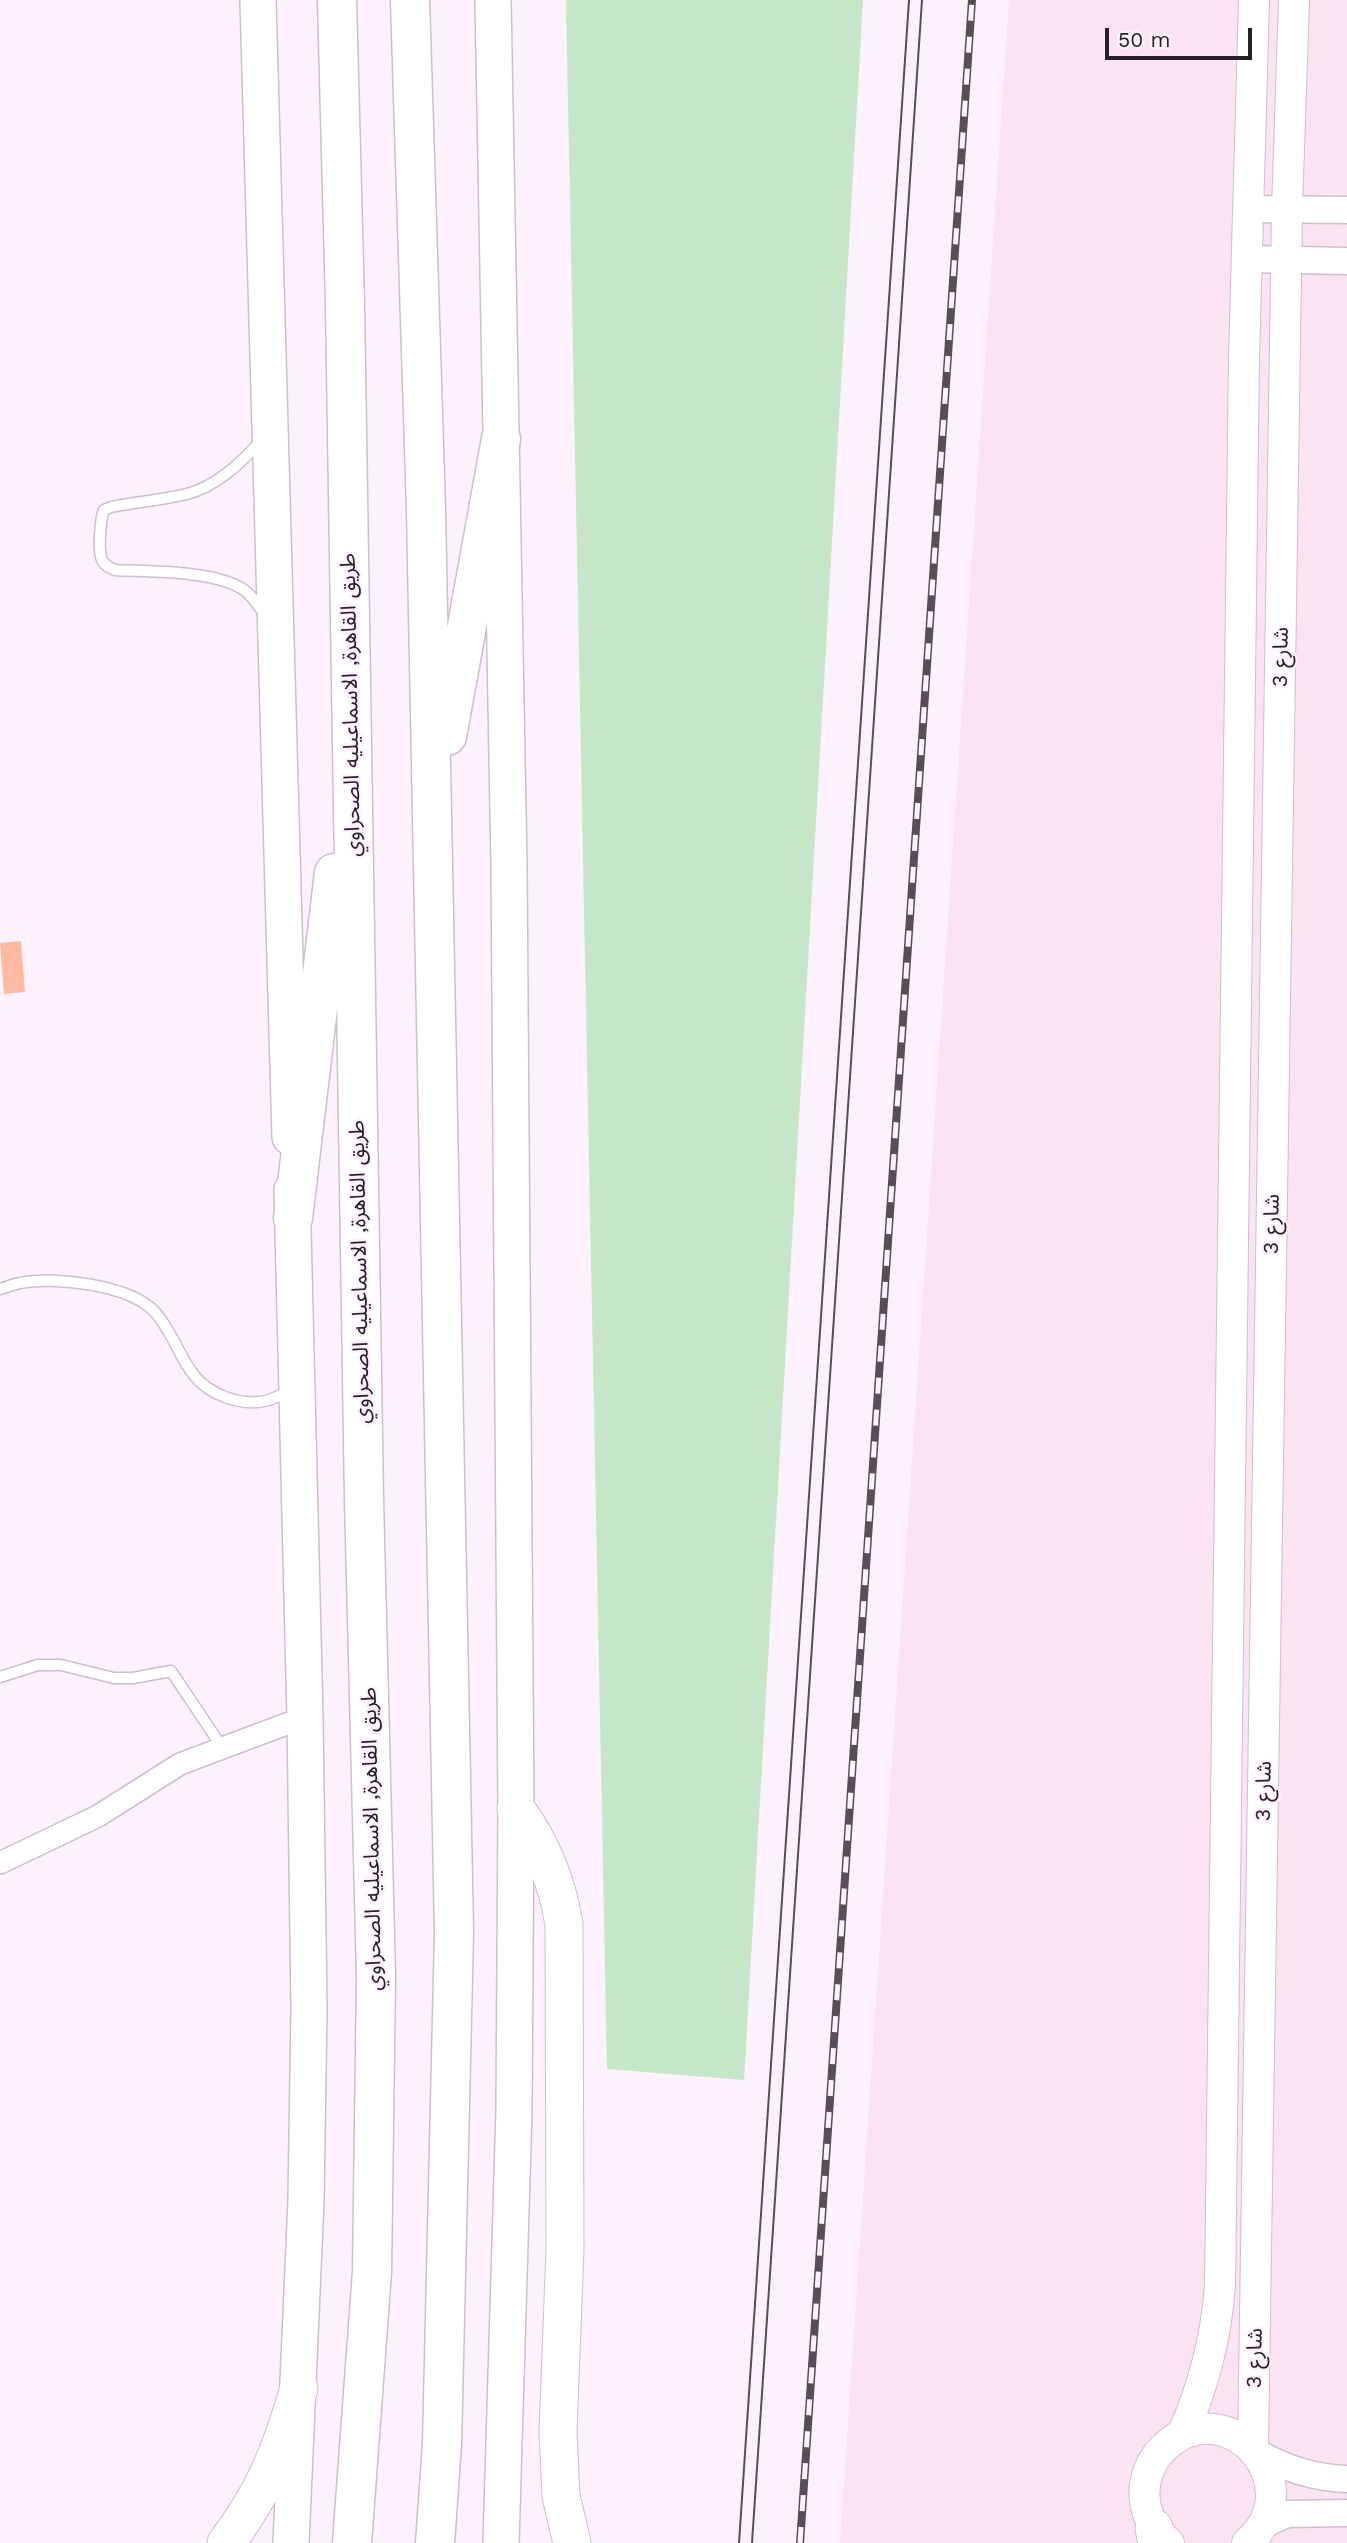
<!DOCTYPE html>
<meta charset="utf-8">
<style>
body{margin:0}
#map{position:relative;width:1347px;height:2543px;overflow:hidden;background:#fdf1fd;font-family:"Work Sans",sans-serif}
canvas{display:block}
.scale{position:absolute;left:1105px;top:28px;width:147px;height:32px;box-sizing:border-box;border:4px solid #272027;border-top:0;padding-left:9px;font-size:21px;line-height:24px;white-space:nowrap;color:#272027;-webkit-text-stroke:5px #fdf1fd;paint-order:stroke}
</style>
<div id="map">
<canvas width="1347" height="2543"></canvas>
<div class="scale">50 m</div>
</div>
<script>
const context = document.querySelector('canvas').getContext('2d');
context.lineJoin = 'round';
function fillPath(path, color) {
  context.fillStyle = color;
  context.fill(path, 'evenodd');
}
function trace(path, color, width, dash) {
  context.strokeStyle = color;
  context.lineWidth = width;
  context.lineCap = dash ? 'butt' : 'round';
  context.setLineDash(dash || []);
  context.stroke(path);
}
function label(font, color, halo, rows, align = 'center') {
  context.font = font + ' "Work Sans","Noto Sans Arabic",sans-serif';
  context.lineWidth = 5;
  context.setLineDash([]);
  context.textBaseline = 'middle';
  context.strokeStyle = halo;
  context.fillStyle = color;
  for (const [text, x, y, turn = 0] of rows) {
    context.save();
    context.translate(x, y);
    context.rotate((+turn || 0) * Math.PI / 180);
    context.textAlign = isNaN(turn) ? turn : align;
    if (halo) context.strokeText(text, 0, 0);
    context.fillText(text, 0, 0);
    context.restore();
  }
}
fillPath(new Path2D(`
 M 1009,0 L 1347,0 L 1347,2543 L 840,2543 Z`), '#fbe4f1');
fillPath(new Path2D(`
 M 566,0 L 863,0 L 744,2080 L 607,2069 Z`), '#c5e7c8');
fillPath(new Path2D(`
 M 21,941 L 25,992 L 4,994 L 0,943 Z`), '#fcbba1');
const service = new Path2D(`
 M 261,440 C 243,462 215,487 187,494 C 162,500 136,502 111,507 L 104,510 C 100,520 98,551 102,560 C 105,566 110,568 115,570 C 149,572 216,570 244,590 C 253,596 259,607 265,615
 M 0,1289 C 7,1287 14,1284 20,1283 C 54,1276 129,1285 154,1311 C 171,1329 178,1354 193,1374 C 209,1395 240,1406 265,1401 C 274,1399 282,1394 290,1391
 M 0,1677 L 38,1665 L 61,1665 L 114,1678 L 133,1678 L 171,1671 L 222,1747`);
const minor = new Path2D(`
 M 0,1863 L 98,1816 L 180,1764 L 305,1717`);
const tertiary = new Path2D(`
 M 1247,209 L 1347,210
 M 1246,259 L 1347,261
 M 1258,2453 C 1286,2469 1314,2478 1347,2479
 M 1262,2525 L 1287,2514 L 1347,2513`);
const secondary = new Path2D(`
 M 1182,2435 C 1204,2386 1216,2339 1220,2286 L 1244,357 L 1254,0
 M 1253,2448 L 1287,209 L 1294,0
 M 1169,2543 C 1152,2529 1142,2508 1145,2486 C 1147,2469 1155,2455 1168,2444 C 1231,2391 1312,2488 1247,2543`);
const primary = new Path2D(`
 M 258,0 L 290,1137
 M 493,0 L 509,865 L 516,1809 L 514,2110 L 501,2543
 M 291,2543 L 306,2200 L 309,2009 L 305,1717 L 292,1190`);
const trunk = new Path2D(`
 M 516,1809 C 542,1844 557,1881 564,1924 L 565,2249 L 558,2432 L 561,2496 L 572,2543
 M 1154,2528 L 1157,2543
 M 226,2543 C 265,2492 281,2450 299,2388`);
const motorway = new Path2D(`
 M 337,0 L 345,305 L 364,1499 L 376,1976 L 372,2272 L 352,2543
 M 410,0 L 426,510 L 454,1932 L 442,2445 L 435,2543
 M 447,736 L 501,439
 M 293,1218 L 334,873`);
trace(service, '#cfbdd0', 13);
trace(minor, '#cfbdd0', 24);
trace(tertiary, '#cfbdd0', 29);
trace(secondary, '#cfbdd0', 32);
trace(primary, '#cfbdd0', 38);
trace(trunk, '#cfbdd0', 39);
trace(motorway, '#cfbdd0', 41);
trace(service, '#fff', 10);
trace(minor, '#fff', 21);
trace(tertiary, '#fff', 26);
trace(secondary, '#fff', 30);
trace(primary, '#fff', 35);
trace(trunk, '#fff', 37);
trace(motorway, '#fff', 38);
trace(new Path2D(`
 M 739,2543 L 909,0
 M 752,2543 L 922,0`), '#574f57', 2);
const rail = new Path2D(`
 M 800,2543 L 972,0`);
trace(rail, '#574f57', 8);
trace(rail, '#fdf1fd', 5, [16]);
label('21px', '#272027', '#fdf1fd', [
 ["شارع 3",1281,657,-89],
 ["طريق القاهرة, الاسماعيليه الصحراوي",351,705,-91],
 ["شارع 3",1272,1224,-89],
 ["طريق القاهرة, الاسماعيليه الصحراوي",360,1272,-91],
 ["شارع 3",1264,1791,-89],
 ["طريق القاهرة, الاسماعيليه الصحراوي",372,1839,-91],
 ["شارع 3",1255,2358,-89]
]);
</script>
